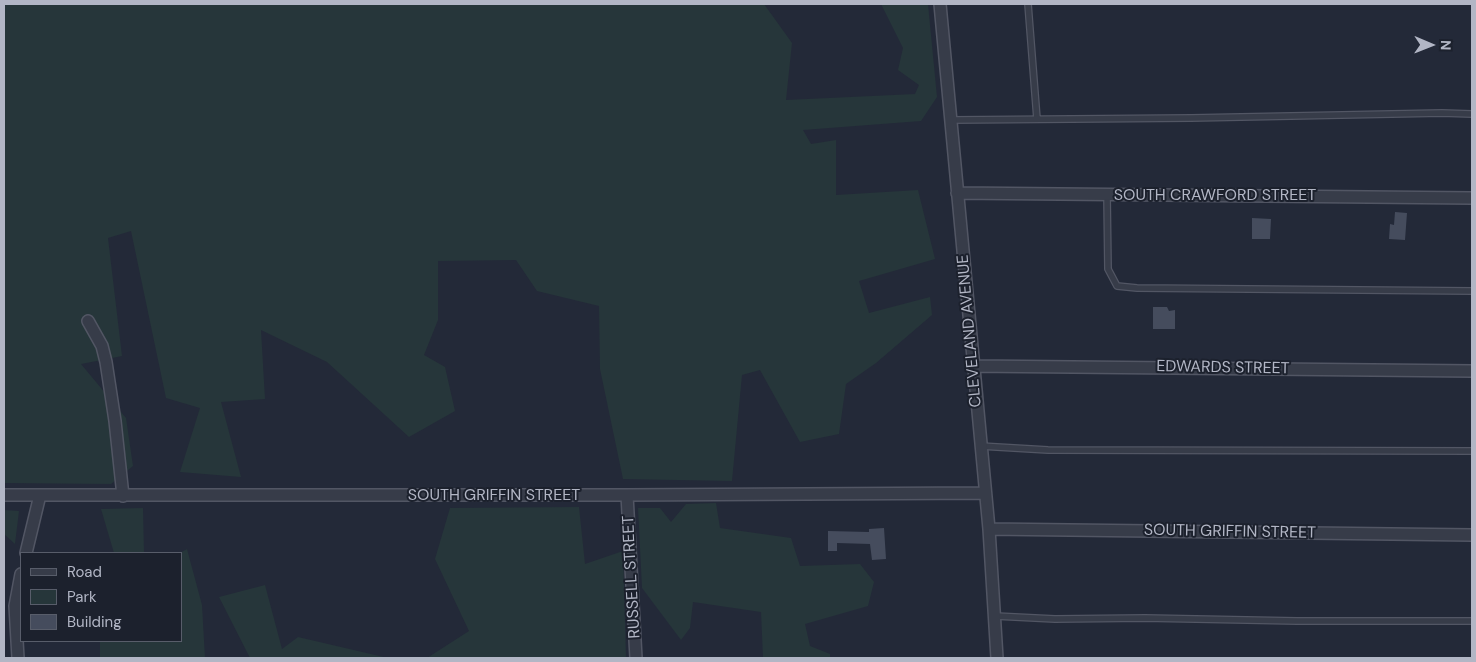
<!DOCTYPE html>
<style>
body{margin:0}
#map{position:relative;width:1476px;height:662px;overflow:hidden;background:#232938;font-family:"DM Sans",sans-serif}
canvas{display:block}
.frame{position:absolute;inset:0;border:5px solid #b2b6c5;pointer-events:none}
.legend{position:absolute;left:20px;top:552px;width:162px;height:90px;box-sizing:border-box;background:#1c212d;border:1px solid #585d6a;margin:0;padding:6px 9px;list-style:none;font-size:15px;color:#b2b6c5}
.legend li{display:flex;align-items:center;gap:10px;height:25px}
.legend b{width:25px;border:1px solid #585d6a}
.north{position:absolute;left:1406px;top:20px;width:50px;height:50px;-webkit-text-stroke:4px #1c212d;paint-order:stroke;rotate:91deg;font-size:14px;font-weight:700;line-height:20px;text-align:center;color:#b2b6c5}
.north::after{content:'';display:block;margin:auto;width:18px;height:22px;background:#b2b6c5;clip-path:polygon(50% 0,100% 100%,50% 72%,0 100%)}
</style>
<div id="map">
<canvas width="1476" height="662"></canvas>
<div class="frame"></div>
<ul class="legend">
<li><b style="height:6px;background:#373c49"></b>Road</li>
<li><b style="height:14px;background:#26363a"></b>Park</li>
<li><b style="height:14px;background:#454c5d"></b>Building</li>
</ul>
<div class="north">N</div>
</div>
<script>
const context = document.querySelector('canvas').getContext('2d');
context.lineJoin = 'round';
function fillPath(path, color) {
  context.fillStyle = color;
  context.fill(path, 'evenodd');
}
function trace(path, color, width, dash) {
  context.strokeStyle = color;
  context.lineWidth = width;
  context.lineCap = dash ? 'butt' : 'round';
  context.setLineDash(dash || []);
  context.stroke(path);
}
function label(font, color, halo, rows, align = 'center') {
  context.font = font + ' "DM Sans",sans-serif';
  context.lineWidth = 4;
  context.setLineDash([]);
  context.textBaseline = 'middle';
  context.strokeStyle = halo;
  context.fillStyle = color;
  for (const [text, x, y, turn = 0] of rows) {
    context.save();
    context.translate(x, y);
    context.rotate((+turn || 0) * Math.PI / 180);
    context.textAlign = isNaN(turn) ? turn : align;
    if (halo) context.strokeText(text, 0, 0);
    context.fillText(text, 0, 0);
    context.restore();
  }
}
fillPath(new Path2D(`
 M 4,4 L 764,4 L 792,43 L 786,100 L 915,94 L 919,85 L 898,70 L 903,48 L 881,4 L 928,4 L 937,97 L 921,121 L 803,130 L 811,144 L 836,140 L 836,195 L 918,190 L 935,259 L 859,281 L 869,313 L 930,297 L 932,315 L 876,363 L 846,384 L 839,434 L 800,442 L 760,370 L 742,375 L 732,481 L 623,479 L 600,369 L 599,306 L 537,291 L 516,260 L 438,261 L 438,320 L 424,355 L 445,367 L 455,411 L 409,437 L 327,362 L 261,330 L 265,399 L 221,402 L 241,477 L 180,472 L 200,408 L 166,398 L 131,231 L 108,238 L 122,356 L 81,364 L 126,418 L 133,466 L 111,484 L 4,483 Z
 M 716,503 L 720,528 L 791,538 L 800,566 L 860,564 L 874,582 L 868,606 L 805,624 L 810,646 L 830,654 L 830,658 L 763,658 L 761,612 L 693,602 L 690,628 L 681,640 L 642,588 L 638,508 L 660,508 L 671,522 L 686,504 Z
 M 579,507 L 585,564 L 623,551 L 626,658 L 427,658 L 469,631 L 435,559 L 450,508 Z
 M 143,508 L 144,553 L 114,553 L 101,509 Z
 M 4,510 L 19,511 L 15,544 L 4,534 Z
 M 187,549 L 202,605 L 205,658 L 100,658 L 100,641 L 181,641 L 181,553 L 180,553 Z
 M 265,585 L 282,649 L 298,637 L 388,658 L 250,658 L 219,597 Z`), '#26363a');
fillPath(new Path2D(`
 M 1395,212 L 1407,213 L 1405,240 L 1389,239 L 1390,224 L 1394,225 Z
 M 1252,218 L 1271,219 L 1270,239 L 1252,239 Z
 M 1153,307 L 1167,307 L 1169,311 L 1175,310 L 1175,329 L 1153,329 Z
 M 884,528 L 886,559 L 872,560 L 870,544 L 837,543 L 837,551 L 828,551 L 828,531 L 869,532 L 869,529 Z`), '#454c5d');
const lane = new Path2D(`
 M 1028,4 L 1037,119
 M 952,120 L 1191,118 L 1442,113 L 1472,114
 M 1107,195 L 1108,269 L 1117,286 L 1137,288 L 1472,291
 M 980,446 L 1048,450 L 1472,451
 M 995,616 L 1055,619 L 1145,618 L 1297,621 L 1472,621`);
const street = new Path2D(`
 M 940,4 L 989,529 L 997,658
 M 957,193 L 1472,198
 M 88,321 L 102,346 L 106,362 L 115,421 L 123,496
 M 973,366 L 1472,371
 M 4,495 L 627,495 L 984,493
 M 627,495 L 636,658
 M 989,529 L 1472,535
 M 26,553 L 40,495
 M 18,658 L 15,606 L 21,574`);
trace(lane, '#525664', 8);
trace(street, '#525664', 14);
trace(lane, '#373c49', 5.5);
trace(street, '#373c49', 11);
label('16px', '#b2b6c5', '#1c212d', [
 ["SOUTH CRAWFORD STREET",1215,196],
 ["CLEVELAND AVENUE",970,331,-95],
 ["EDWARDS STREET",1223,368,1],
 ["SOUTH GRIFFIN STREET",494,496],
 ["SOUTH GRIFFIN STREET",1230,532,1],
 ["RUSSELL STREET",632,577,-93]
]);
</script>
